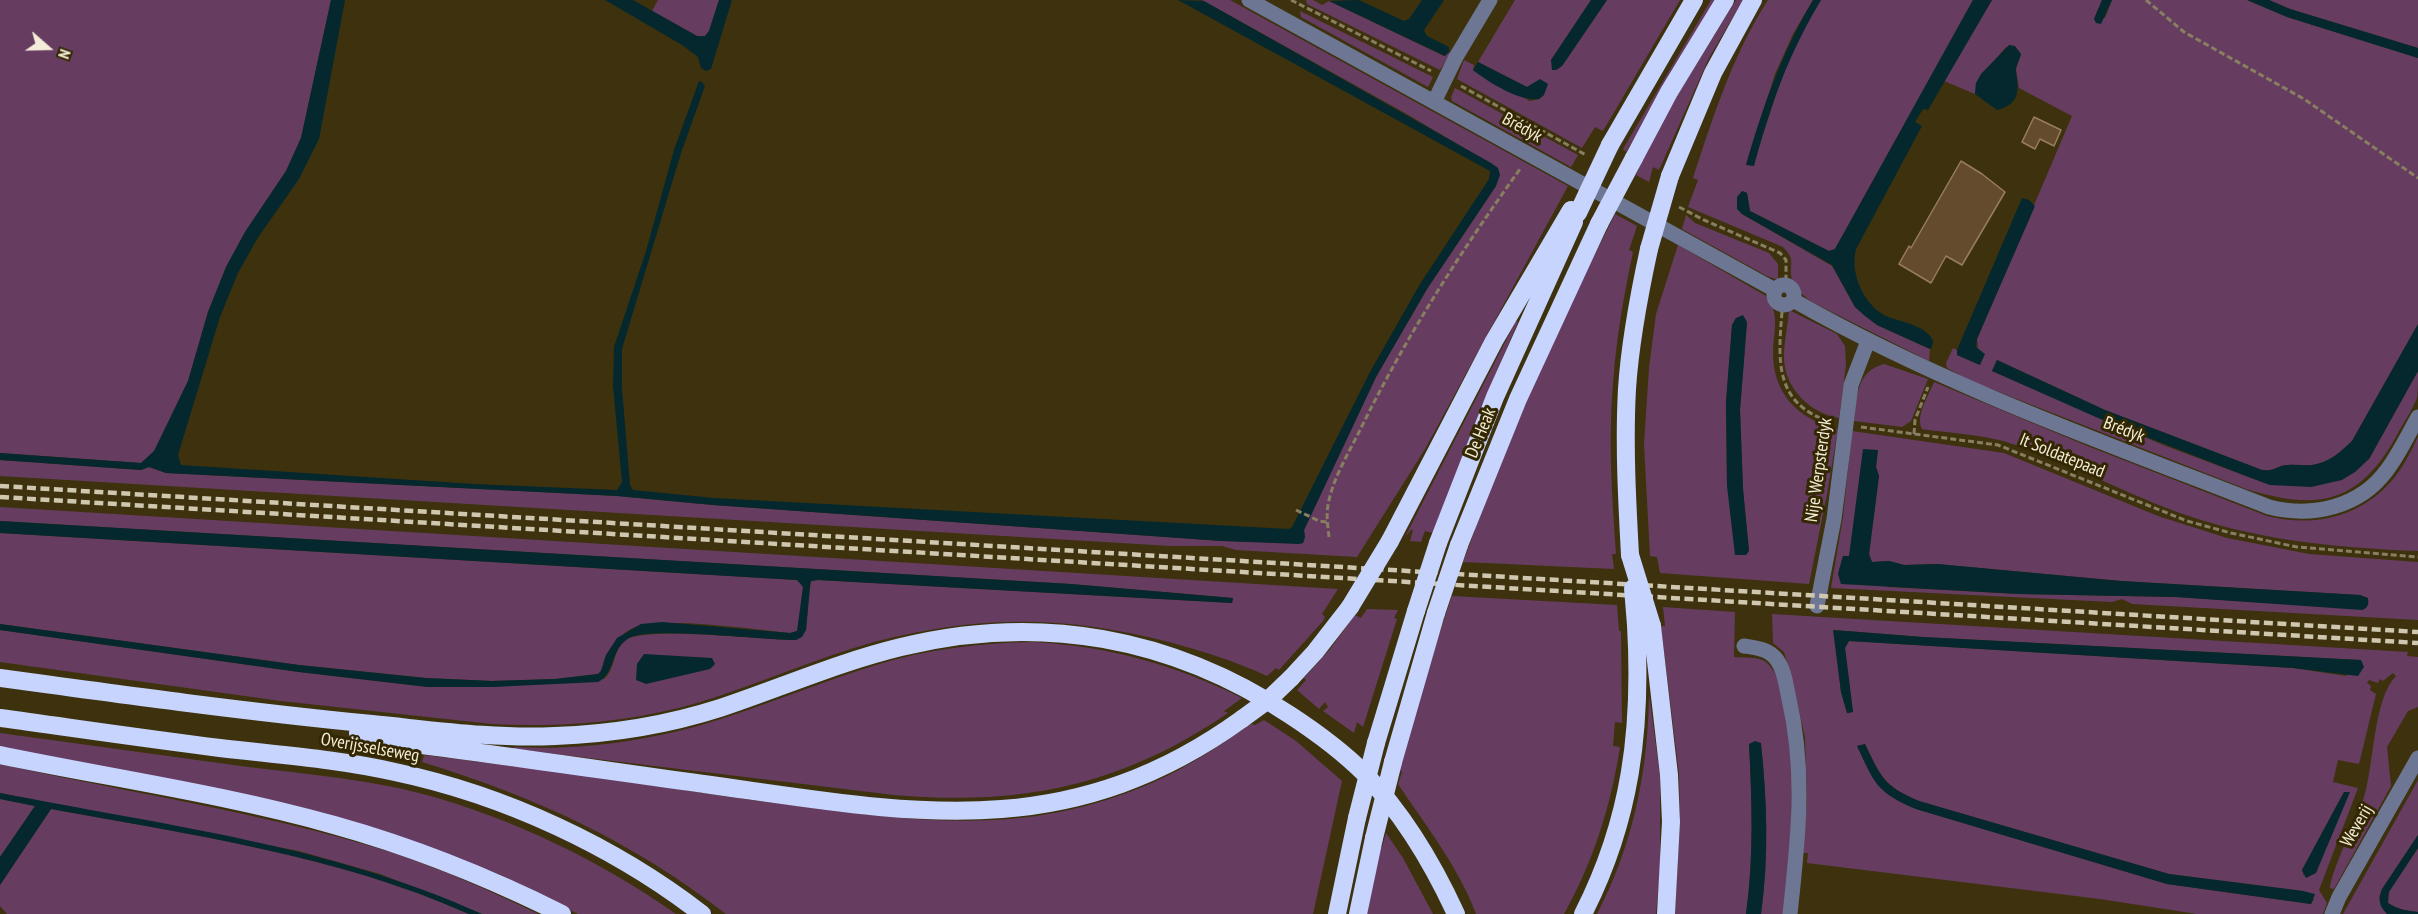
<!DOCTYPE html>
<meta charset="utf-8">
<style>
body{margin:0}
#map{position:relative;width:2418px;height:914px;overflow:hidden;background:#3d320d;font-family:"PT Sans Narrow",sans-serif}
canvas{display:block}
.north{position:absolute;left:18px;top:18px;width:60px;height:60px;-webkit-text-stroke:4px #332802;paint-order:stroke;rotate:110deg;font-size:16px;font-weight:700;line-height:24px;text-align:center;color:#f4edd9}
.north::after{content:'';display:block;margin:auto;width:21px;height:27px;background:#f4edd9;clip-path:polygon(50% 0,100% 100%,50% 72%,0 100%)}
</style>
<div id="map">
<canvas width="2418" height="914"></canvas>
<div class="north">N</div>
</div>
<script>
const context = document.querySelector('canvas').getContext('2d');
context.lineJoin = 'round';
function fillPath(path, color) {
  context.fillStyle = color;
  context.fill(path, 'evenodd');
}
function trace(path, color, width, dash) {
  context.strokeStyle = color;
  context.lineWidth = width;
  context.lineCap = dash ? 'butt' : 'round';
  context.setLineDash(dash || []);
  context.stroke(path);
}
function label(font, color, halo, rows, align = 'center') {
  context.font = font + ' "PT Sans Narrow",sans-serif';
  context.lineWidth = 6;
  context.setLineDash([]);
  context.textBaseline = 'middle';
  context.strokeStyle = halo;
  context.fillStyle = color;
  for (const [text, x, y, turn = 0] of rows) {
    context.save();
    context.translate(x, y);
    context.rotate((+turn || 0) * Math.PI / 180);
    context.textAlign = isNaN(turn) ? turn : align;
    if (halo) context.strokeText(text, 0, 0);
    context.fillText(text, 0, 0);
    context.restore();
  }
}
fillPath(new Path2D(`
 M 0,0 L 331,0 L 301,138 L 286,171 L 245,232 L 226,267 L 208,312 L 188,381 L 154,452 L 141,463 L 0,453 Z
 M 658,0 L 719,0 L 709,31 L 705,36 L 697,36 L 652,11 Z
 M 1202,0 L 1230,0 L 1568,186 L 1425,449 L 1357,557 L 1236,550 L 1222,546 L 1171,546 L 0,476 L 0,460 L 141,470 L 149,467 L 166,473 L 617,496 L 713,505 L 1222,541 L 1303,543 L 1305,537 L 1304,530 L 1376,377 L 1427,289 L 1496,186 L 1498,168 L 1405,113 Z
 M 1306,0 L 1313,0 L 1322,5 L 1329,1 L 1444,56 L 1449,52 L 1451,54 L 1440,70 L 1307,4 Z
 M 1515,0 L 1591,0 L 1551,60 L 1556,70 L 1562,66 L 1607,0 L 1680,0 L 1603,131 L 1595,127 L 1582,148 L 1457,79 L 1464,60 L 1474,65 L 1473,70 L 1530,101 L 1539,99 L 1544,95 L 1536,82 L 1527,87 L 1478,62 Z
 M 1711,0 L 1717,0 L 1626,152 L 1623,149 Z
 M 1736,0 L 1743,0 L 1709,58 L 1659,170 L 1653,167 L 1649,182 L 1636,175 L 1650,139 Z
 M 1768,0 L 1813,0 L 1793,34 L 1775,74 L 1746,165 L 1753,165 L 1782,76 L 1799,36 L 1821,0 L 1973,0 L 1835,249 L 1829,251 L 1823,248 L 1750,211 L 1747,193 L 1742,191 L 1742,214 L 1832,266 L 1855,307 L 1877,325 L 1930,349 L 1929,361 L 1812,302 C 1804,296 1795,289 1792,279 C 1788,264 1797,261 1783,247 L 1688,207 L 1698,180 L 1693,178 C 1713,117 1733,54 1768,0 Z
 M 1992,0 L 2102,0 L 2094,19 L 2105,18 L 2112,0 L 2247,0 L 2287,17 L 2418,58 L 2418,324 L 2352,441 C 2341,452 2328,463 2312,465 C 2304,466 2296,464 2288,465 C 2277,465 2275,472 2262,470 L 2105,410 L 1997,360 L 1992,371 L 2163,445 L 2270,485 L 2369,459 L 2418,371 C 2418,379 2418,391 2417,398 C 2412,411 2403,423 2397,435 C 2359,504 2318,511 2246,489 L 1971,381 L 1947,368 L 1946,363 L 1953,348 L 1957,350 L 1957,355 L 1980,365 L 1977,339 L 2072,116 L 2019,88 L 2016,69 L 2021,54 L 2006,47 L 1976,83 L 1975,94 L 1944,81 Z
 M 2269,0 L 2418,0 L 2418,48 L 2290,9 Z
 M 1300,11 L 1433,77 L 1428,87 L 1301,17 Z
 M 1455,88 L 1578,155 L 1571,167 L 1452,101 L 1451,97 Z
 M 1615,214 L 1637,226 L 1629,250 L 1633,252 C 1624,295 1616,339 1613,384 C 1608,441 1612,497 1616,554 L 1612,554 L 1614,569 L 1463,562 L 1475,530 L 1473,529 L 1521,403 Z
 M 1686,215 L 1695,223 L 1769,253 L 1778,264 L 1778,280 L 1767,276 L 1682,229 Z
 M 1678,245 L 1766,296 C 1780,313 1774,330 1773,350 C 1772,393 1797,419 1838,429 L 1827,494 L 1809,584 L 1660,573 L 1657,557 L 1650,556 L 1644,444 L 1649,368 L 1656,314 ZM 1736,318 L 1747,322 L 1740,410 L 1743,489 L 1749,551 L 1727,486 L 1726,402 L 1732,325 Z
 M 1789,310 L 1837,334 L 1845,346 L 1846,365 L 1839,418 C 1810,413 1784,388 1784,357 C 1784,341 1788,325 1789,310 Z
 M 1516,321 L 1518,322 L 1479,413 L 1433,533 L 1425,531 L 1421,542 L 1410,541 L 1413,530 L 1411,530 L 1405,537 Z
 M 1884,364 L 1928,379 L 1911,421 L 1902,427 L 1854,421 C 1856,397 1857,371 1884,364 Z
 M 1934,382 L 2090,447 L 2267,516 C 2314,528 2362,517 2394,478 C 2404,466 2411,451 2418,437 L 2418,551 C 2341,548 2262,541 2189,516 C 2126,495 2067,460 2003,441 C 1977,434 1948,433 1922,429 C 1915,416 1929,395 1934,382 Z
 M 1852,431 L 2004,453 L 2158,516 L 2227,538 L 2309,554 L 2418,562 L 2418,620 L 2132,604 L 2122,599 L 2112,602 L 1831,588 L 1843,517 ZM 1878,451 L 1876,467 L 1879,476 L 1869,554 L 1872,562 L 1889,561 L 1904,565 L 1937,564 L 2121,581 L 2360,595 L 2368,598 L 2364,609 L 2176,597 L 2019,594 L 1889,587 L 1838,574 L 1843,556 L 1849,557 Z
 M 0,507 L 1338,589 L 1322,614 L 1325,617 L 1323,621 L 1279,670 L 1276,668 L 1267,676 C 1235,661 1202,651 1169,642 C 1064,615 978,615 874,642 C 820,657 768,680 716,697 C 644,721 568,728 492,724 L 281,701 L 0,662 L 0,630 L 299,672 L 428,687 L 492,687 L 604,679 C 616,669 612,650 626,640 C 646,626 764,640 796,640 L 806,630 L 810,586 L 811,581 L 818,580 L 1232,603 L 1233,598 L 1071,584 L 0,521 Z
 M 0,533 L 797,580 L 802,583 L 803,587 L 799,626 L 797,631 L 790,633 C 757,630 654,614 629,630 C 621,635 609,649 605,658 C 603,664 603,670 598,674 L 555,679 L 492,681 L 426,678 L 299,665 L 0,624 Z
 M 1452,596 L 1617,605 L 1619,631 L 1621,631 L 1622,723 L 1615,722 L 1613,746 L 1620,747 C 1611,805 1593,863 1564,914 L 1476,914 C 1458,866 1426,826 1398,784 L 1402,772 L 1395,765 Z
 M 1663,607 L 1735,612 L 1734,657 C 1745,658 1762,656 1769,665 C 1805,705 1789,861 1785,914 L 1761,914 C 1769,857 1767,801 1761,744 L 1749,744 C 1752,801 1754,857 1746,914 L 1675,914 L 1680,822 L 1679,774 L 1661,626 L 1665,626 Z
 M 1367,609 L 1398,610 L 1394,618 L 1397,619 L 1363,727 L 1357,722 L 1354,733 L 1323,711 L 1328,707 L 1325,702 L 1319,709 L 1297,690 L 1306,680 L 1304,678 L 1331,648 L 1355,615 L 1361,618 Z
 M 1772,614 L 2408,652 L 2407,656 L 2418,657 L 2418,707 L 2408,711 L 2387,747 L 2391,786 L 2334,889 L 2330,888 C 2330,874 2358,816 2364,797 C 2374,766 2373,699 2396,676 L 2393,673 L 2383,681 L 2380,679 L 2378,683 L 2369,680 L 2367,683 L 2371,686 L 2370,690 L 2376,694 L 2359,764 L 2338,760 L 2333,782 L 2358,788 L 2319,890 L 2327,903 L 2323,914 L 2197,914 L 2100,899 L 1807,863 L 1808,853 L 1803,853 L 1807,800 L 1805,737 L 1789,668 L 1784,652 L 1773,643 ZM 1834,630 L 1923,637 L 2361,660 L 2346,676 L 2293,668 L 1849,641 L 1845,648 L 1853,712 L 1847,713 L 1841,692 ZM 1865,744 C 1881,777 1884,786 1919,801 L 2169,874 L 2303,891 L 2314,899 L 2311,904 L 2167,884 L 1916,809 C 1876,792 1876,784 1857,746 ZM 2344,792 L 2304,876 L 2302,870 Z
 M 1034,642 C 1111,647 1173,664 1242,698 L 1224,711 L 1228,713 C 1121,786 1021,806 894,795 L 514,749 L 514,747 C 583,751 655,740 721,719 C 773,702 824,681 876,665 C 927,649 980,643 1034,642 Z
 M 1649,694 L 1660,776 L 1660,871 L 1656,914 L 1597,914 C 1633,845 1648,772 1649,694 Z
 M 1264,720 L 1296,741 L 1342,781 L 1313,914 L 726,914 C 630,840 538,798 422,762 L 424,755 C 511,766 598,776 685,790 C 733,798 781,804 829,810 C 946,825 1043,831 1154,782 C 1189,767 1220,745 1251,724 L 1255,725 Z
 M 0,733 C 83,744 165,756 248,767 C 306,774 366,779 423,794 C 514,819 599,860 676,914 L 578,914 L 501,875 L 391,833 L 0,747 Z
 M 0,764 C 129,793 261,812 387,851 C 439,868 489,890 538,914 L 482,914 L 380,874 L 299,851 L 0,793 Z
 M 2418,780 L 2418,835 L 2382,889 L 2379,898 L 2388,914 L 2343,914 Z
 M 0,799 L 35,806 L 0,857 Z
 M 51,809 C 192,835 337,855 469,914 L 7,914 L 0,906 L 0,885 Z
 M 1386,833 L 1403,858 L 1433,914 L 1365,914 L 1379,845 L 1382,847 Z
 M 2418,848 L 2418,912 C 2407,911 2397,909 2388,903 L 2388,892 Z`), '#663d61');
fillPath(new Path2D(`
 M 331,0 L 345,0 L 319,139 L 299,179 L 257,239 L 238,273 L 220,317 L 178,455 L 181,465 L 474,484 L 617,490 L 622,482 L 613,386 L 614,347 L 646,251 L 674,150 L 699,81 L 702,82 L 705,86 L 681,153 L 622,349 L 622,388 L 630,485 L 633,490 L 714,498 L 1289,529 L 1292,527 L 1370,372 L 1420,284 L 1489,179 L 1490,171 L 1178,0 L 1204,1 L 1491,163 L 1498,168 L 1500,175 L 1496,186 L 1427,289 L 1376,377 L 1304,530 L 1305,537 L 1303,543 L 1299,544 L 1222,541 L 713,505 L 617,496 L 166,473 L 149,467 L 141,470 L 0,460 L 0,453 L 141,463 L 154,451 L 188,381 L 208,312 L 226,267 L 245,232 L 286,171 L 301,138 Z
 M 605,0 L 633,0 L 697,36 L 705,36 L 709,31 L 719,0 L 732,0 L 711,69 L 706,71 L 701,68 L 698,57 L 682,45 Z
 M 1359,0 L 1404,21 L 1409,19 L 1422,0 L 1444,0 L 1424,30 L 1427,36 L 1449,47 L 1449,52 L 1445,56 L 1329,1 Z
 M 1591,0 L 1607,0 L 1562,66 L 1556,70 L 1552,70 L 1551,60 Z
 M 1813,0 L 1821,0 C 1788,55 1771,104 1754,166 L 1746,165 C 1763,106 1782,52 1813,0 Z
 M 1973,0 L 1992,0 L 1928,110 L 1923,109 L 1915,122 L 1922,126 L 1856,249 C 1850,272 1862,302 1884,315 C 1898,322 1926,324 1933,341 L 1932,347 L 1930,349 L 1877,325 L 1865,316 L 1855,307 L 1832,265 L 1742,214 L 1737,209 L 1737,197 L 1742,191 L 1747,193 L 1750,211 L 1823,248 L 1829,251 L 1835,249 Z
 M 2102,0 L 2112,0 L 2101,24 L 2096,23 L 2094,19 Z
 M 2247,0 L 2269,0 L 2290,9 L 2418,48 L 2418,58 L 2287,17 Z
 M 2009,45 L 2015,46 L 2021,54 C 2020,59 2015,67 2016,72 C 2019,91 2020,104 1997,110 L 1975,94 L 1976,83 L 1981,74 Z
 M 1478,62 L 1527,87 L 1540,79 L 1548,84 L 1544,95 L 1539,99 C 1520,102 1488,82 1473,70 Z
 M 2022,198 L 2029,200 L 2035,206 L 1977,339 L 1976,347 L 1985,354 L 1980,365 L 1957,355 L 1957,350 Z
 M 1743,315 L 1747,322 L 1740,410 L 1743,489 L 1749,551 L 1746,555 L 1735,555 L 1727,486 L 1726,402 L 1732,325 L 1736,318 Z
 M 2418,324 L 2418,371 L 2369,459 L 2355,472 L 2342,480 L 2311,487 L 2270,485 L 2246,476 L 2098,418 L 1992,371 L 1997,360 L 2105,410 L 2262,470 C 2275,472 2277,465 2288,465 C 2296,464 2304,466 2312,465 C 2328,463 2341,452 2352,441 Z
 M 1863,449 L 1878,450 L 1876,467 L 1879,476 L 1869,554 L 1872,562 L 1889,561 L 1904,565 L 1937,564 L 2121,581 L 2360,595 L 2368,598 C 2369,604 2368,608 2362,610 L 2176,597 L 2019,594 L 1841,584 L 1838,574 L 1843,556 L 1849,556 Z
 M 0,521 L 1071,584 L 1233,598 L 1232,603 L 818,580 L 811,581 L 810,586 L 806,630 L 802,637 L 796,640 C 764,640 649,626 629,638 C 610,649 616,673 598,682 L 492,687 L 428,687 L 299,672 L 0,630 L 0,624 L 299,665 L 426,678 L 492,681 L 555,679 L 598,674 L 601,671 L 606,655 L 617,638 L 641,624 L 662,622 L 790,633 L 797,631 L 803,587 L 797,580 L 0,533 Z
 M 1833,630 L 1923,637 L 2361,660 L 2364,667 L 2358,676 L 2293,668 L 1849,641 L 1845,648 L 1853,712 L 1847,713 L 1841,692 Z
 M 644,654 L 712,658 L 715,664 L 710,669 L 646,684 L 636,680 L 637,664 Z
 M 1755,741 L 1761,743 C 1767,801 1769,856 1761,914 L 1746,914 C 1754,857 1752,801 1749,744 Z
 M 1865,744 C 1881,777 1883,786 1919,801 L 2169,874 L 2303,891 L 2315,894 L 2311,904 L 2167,884 L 1916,809 C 1876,792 1875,784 1857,746 Z
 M 2344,792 L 2350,792 L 2316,873 L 2306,878 L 2302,870 Z
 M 0,793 C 163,825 330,845 482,914 L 469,914 C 337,855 192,835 51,809 L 0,885 L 0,857 L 35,806 L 0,799 Z
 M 2418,835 L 2418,848 L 2389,892 L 2388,903 C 2397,909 2407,911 2418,912 L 2418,914 L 2387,914 C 2379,906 2378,900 2382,889 Z`), '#04282e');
const building = new Path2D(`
 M 2034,117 L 2061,130 L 2054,146 L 2040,139 L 2035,149 L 2022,142 Z
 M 1961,161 L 1982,174 L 2005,192 L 1962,265 L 1946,256 L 1931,283 L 1899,264 L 1909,246 L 1911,248 Z`);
fillPath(building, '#644b2e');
trace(building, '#977d5e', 1.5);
trace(new Path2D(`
 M 1291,0 L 1431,71
 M 2146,0 L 2184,32 L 2304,99 L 2418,178
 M 1461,86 L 1586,155
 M 1679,207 L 1704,220 L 1780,253 L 1786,260 L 1786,279
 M 1782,312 C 1778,361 1774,404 1831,422
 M 1861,427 L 1998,445 L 2187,521 L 2231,533 L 2297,547 L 2418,557
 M 1914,434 L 1915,420 L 1928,387
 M 1296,510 L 1319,521 L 1327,522
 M 1329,537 C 1328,527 1326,516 1328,505 C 1333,477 1350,451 1362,426 C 1407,335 1461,251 1520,169`), '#887f61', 3, [6, 3]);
trace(new Path2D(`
 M 1249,0 L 1775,290
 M 1434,102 L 1456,57 L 1490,0
 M1774 295a10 10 0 1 1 20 0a10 10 0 1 1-20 0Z
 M 1793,300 C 1944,386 2108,444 2269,507 C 2313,518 2360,507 2387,470 C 2399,454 2408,435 2418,417
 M 1817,606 L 1834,519 L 1851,385 L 1868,341
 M 1744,646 C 1757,648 1769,649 1777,660 C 1785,671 1786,686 1789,699 C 1806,772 1798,841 1790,914
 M 2332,914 L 2339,897 L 2418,758`), '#6d7693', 15);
trace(new Path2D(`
 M 1610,145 L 1694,0
 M 1634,158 L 1669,92 L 1725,0
 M 1670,176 L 1713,73 L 1753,0
 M 1390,541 L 1494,341 L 1571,210
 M 1438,543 L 1495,397 L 1574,222
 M 1459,545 L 1518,399 L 1599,224
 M 1630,555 C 1627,500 1624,444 1627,389 C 1630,342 1639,295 1649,249
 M 1652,626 L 1669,775 L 1671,822 L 1666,914
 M 0,678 C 124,695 248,712 372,724 C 433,730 494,739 555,736 C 611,734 667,725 720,708 C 780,688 839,662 901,647 C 1039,613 1172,637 1290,715 C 1316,732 1343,752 1365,774 C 1403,814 1433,864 1456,914
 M 1291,678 L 1315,652 L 1350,607
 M 0,718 C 73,728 147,739 220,748 C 279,755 338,759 395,772 C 504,795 614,846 702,914
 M 358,733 L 406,743 C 508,756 609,771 711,785 C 910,813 1066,846 1242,719
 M 1376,743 L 1416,611
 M 0,755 C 111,778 224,794 334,825 C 413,847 488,877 562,914
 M 1393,762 L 1436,613
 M 1337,914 L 1357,818
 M 1358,914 L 1374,838
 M 1583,914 C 1631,820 1642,729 1636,625`), '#c6d4fe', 18);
trace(new Path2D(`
 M 0,486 L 2418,632
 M 0,497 L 2418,643`), '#cfc7b0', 4.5, [9, 4.5]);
trace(new Path2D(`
 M 1578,213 L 1610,145
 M 1599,224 L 1634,158
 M 1649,249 L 1670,176
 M 1630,555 L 1652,626
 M 1633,588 L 1636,625
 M 1350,607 L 1390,541
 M 1416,611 L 1438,543
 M 1436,613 L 1459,545
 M 1242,719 L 1268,700 L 1291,678
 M 1357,818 L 1376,743
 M 1374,838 L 1393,762`), '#c6d4fe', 18);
label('18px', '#f4edd9', '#332802', [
 ["Brédyk",1522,128,29],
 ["Brédyk",2124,430,21],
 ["De Heak",1481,433,-68],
 ["It Soldatepaad",2062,456,22],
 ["Nije Werpsterdyk",1819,470,-82],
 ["Overijsselseweg",370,748,10],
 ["Weverij",2357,826,-60]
]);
</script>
